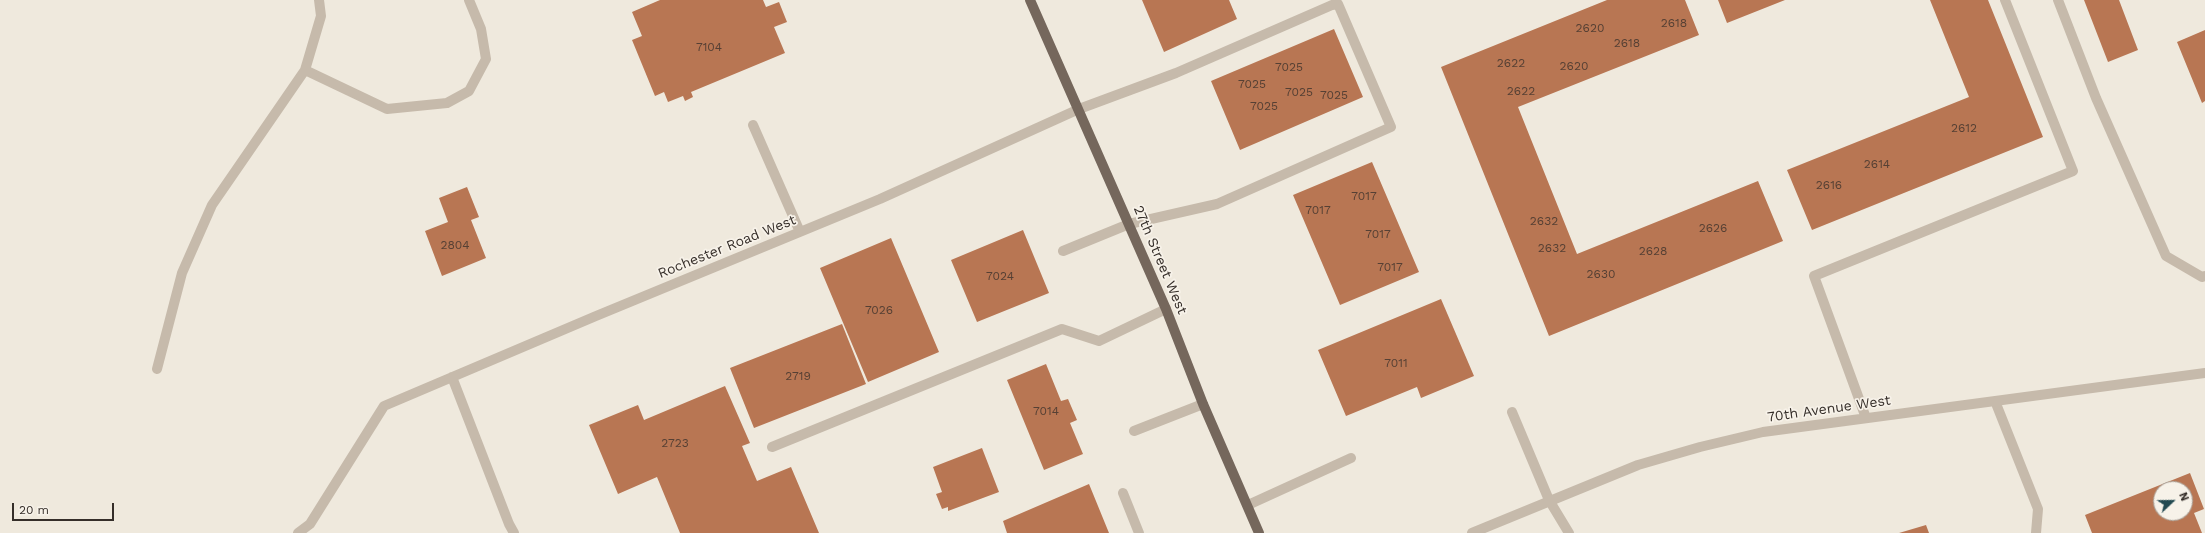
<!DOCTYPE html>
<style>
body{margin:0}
#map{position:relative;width:2205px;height:533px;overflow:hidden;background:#efe9dd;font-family:"Work Sans",sans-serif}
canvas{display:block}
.north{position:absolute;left:2153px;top:481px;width:40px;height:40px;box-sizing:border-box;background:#f7f2e9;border:1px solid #a9a49c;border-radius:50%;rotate:68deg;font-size:11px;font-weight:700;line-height:16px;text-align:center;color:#352e29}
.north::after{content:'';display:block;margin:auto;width:14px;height:18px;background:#234a51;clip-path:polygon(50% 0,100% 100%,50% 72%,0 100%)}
.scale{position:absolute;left:12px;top:503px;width:102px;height:18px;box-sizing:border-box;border:2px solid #352e29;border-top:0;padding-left:5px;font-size:12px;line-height:14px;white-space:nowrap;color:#352e29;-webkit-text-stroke:3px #f7f2e9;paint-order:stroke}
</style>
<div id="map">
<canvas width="2205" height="533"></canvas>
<div class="north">N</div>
<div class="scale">20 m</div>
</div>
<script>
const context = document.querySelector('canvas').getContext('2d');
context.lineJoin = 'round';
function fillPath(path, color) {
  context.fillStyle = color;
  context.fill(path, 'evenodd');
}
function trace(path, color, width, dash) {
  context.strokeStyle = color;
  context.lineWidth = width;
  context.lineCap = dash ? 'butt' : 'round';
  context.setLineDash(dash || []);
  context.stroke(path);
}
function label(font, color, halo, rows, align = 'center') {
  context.font = font + ' "Work Sans",sans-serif';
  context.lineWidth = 3.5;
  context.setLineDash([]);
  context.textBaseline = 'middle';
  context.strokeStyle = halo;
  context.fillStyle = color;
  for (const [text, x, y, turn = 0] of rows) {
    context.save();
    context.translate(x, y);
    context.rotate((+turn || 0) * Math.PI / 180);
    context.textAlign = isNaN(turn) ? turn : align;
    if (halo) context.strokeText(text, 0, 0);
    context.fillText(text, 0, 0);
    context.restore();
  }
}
fillPath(new Path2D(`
 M 660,0 L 763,0 L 766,7 L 779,2 L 787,22 L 774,27 L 785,53 L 691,92 L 693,97 L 685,101 L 683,96 L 668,102 L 664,92 L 655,96 L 632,40 L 642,36 L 632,12 Z
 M 1142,0 L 1229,0 L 1237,19 L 1164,52 Z
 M 1607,0 L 1685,0 L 1699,35 L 1518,107 L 1577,254 L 1758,181 L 1783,241 L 1549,336 L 1441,67 Z
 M 1718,0 L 1785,0 L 1727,23 Z
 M 1930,0 L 1988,0 L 2043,137 L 1812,230 L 1787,170 L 1969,97 Z
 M 2084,0 L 2119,0 L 2138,50 L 2108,62 Z
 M 1334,29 L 1363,97 L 1240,150 L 1211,81 Z
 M 2205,30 L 2205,101 L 2202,103 L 2177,42 Z
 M 1372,162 L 1419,272 L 1340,305 L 1293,195 Z
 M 467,187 L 479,217 L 471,220 L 486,258 L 442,276 L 425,231 L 448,222 L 439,198 Z
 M 1023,230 L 1049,293 L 977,322 L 951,260 Z
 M 891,238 L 939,352 L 868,382 L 820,268 Z
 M 1441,299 L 1474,376 L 1421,398 L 1417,387 L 1346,416 L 1318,350 Z
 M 842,324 L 866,384 L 754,428 L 730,368 Z
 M 1046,364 L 1061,401 L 1068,399 L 1077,420 L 1070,423 L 1083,454 L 1044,470 L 1007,380 Z
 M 725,386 L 750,443 L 742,446 L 757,481 L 791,467 L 819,533 L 680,533 L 657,477 L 618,494 L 589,425 L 638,405 L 644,420 Z
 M 982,448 L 999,492 L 948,511 L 948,507 L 942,509 L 936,494 L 942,492 L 933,467 Z
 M 2190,473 L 2204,509 L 2194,513 L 2202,533 L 2092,533 L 2085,515 ZM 2161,489 L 2185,489 L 2185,513 L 2161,513 Z
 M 1089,484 L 1109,533 L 1007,533 L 1003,521 Z
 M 1926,525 L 1929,533 L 1899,533 Z`), '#b87653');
trace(new Path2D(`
 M 2058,0 L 2096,98 L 2166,256 L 2202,277 L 2205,276
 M 305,70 L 387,109 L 447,103 L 469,91 L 486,59 L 481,29 L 469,0
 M 753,125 L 800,232
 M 157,369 L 182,273 L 212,205 L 305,70 L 321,16 L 319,0
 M 452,377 L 509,524 L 514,533
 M 1995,401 L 2038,509 L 2036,533
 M 1512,412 L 1549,500 L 1569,533
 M 1866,418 L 1814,276 L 2073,171 L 2005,0
 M 1134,431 L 1203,404
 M 772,447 L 1062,329 L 1099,341 L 1166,309
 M 1123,493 L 1139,533
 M 1248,505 L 1351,458
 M 298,533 L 310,524 L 384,406 L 596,316 L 880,199 L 1079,109 L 1176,73 L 1332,5 L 1338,4 L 1391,127 L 1217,204 L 1129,224 L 1063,251
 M 1472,533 L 1638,465 L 1700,447 L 1763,432 L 2205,373`), '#c6baab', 10);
trace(new Path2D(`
 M 1030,0 L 1166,309 L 1203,404 L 1259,533`), '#75675c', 10);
label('12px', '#564034', null, [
 ["2618",1674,23],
 ["2620",1590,28],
 ["2618",1627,43],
 ["7104",709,47],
 ["2622",1511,63],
 ["2620",1574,66],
 ["7025",1289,67],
 ["7025",1252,84],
 ["2622",1521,91],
 ["7025",1299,92],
 ["7025",1334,95],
 ["7025",1264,106],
 ["2612",1964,128],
 ["2614",1877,164],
 ["2616",1829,185],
 ["7017",1364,196],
 ["7017",1318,210],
 ["2632",1544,221],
 ["2626",1713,228],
 ["7017",1378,234],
 ["2804",455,245],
 ["2632",1552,248],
 ["2628",1653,251],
 ["7017",1390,267],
 ["2630",1601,274],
 ["7024",1000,276],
 ["7026",879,310],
 ["7011",1396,363],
 ["2719",798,376],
 ["7014",1046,411],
 ["2723",675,443]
]);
label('14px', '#352e29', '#f7f2e9', [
 ["Rochester Road West",727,247,-22],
 ["27th Street West",1160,260,67],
 ["70th Avenue West",1829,409,-8]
]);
</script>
